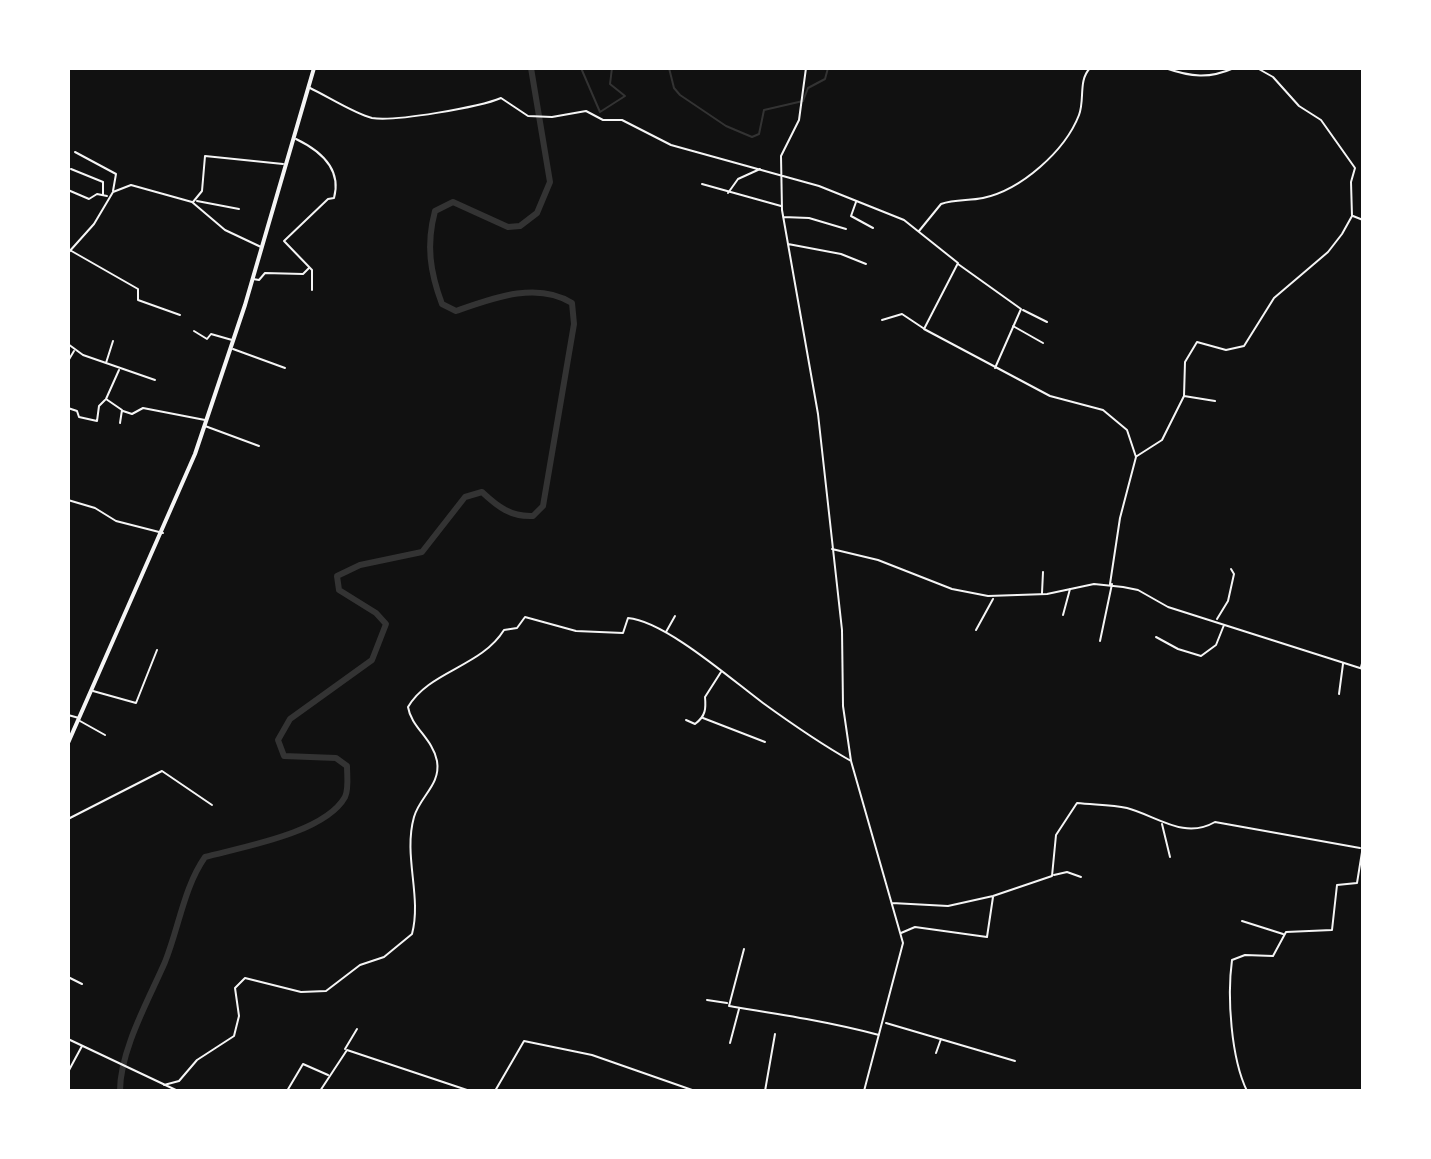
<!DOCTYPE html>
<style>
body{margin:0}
#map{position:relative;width:1431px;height:1159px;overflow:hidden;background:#111;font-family:"Libre Baskerville",serif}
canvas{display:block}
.frame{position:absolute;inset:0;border:70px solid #fff;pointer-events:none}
</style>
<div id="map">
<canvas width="1431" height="1159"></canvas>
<div class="frame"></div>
</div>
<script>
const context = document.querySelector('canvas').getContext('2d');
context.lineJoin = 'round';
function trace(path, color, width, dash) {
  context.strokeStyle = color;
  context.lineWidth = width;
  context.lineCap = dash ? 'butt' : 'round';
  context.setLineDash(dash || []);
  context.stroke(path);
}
trace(new Path2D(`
 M 581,68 L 600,112 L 625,96 L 610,84 L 612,68
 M 669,68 L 674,88 L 680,95 L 726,126 L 752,137 L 759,134 L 764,110 L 803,101 L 808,88 L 825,79 L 828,68`), '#333', 2);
trace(new Path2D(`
 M 120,1091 C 120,1050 149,999 165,962 C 179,927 184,887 205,857 C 242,847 325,833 345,797 C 349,789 347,775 347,766 L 336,758 L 284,756 L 278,740 L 290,719 L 372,660 L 386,624 L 376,613 L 339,590 L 337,576 L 360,565 L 422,552 L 465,497 L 482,492 C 498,507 511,517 533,516 L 543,506 L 574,324 L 572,303 C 537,281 493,298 456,311 L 442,304 C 430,272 426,245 435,211 L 453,202 L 508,227 L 520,226 L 537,213 L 550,182 L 531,68`), '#333', 6);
trace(new Path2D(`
 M 806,68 L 799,120 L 781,156 L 782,210 L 818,414 L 842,630 L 843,706 L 851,761 L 903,943 L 864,1091
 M 1165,68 C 1191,77 1209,79 1234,68
 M 310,88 C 327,96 355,114 372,118 C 394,122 480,107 501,98 L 528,116 L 552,117 L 586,111 L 603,120 L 622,120 L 671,145 L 819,186 L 904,220 L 958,263 L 924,329 L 1050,396 L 1103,410 L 1127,430 L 1136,457 L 1120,518 L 1110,584
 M 296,139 C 321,151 342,169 334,198 L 328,199 L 284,241 L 312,270 L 312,290
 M 75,152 L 116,174 L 113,191
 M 71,169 L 103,182 L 103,195
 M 702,184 L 781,206
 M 68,190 L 89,199 L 97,194 L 107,196
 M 728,193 L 738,179 L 760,169
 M 197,201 L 239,209
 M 193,202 L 202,191 L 205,156 L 283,164
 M 856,202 L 851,216 L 873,228
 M 1353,216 L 1363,220
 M 783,217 L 809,218 L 846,229
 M 919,231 L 941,204 C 955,199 969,201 983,198 C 1021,190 1065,151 1079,115 C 1085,99 1078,81 1090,68
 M 788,244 L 841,254 L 866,264
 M 68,249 L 138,289 L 138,300 L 180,315
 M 68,253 L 94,224 L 113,192 L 131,185 L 192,202 L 225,230 L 261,247
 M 958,264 L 1021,309 L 995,368
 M 253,279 L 259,280 L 265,273 L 303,274 L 309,268
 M 1023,310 L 1047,322
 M 882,320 L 902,314 L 923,328
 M 1013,326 L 1043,343
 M 194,331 L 207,339 L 211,334 L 232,340
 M 68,344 L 83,355 L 155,380
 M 233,349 L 285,368
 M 68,361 L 74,351
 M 106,363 L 113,341
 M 119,370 L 106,399 L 122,410 L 120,423
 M 1184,396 L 1185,362 L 1197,342 L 1226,350 L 1244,346 L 1274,298 L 1328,252 L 1342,234 L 1352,216 L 1351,182 L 1355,168 L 1321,120 L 1299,106 L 1273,77 L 1257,68
 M 68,408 L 77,411 L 79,417 L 97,421 L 99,406 L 105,400
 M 123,411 L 132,414 L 143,408 L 205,420
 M 205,426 L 259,446
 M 1137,456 L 1162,440 L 1184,396 L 1215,401
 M 68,500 L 95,508 L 116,521 L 163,533
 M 832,549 L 878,560 L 952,589 L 988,596 L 1047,594 L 1094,584 L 1123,587 L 1138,590 L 1168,607 L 1363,669
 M 1042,593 L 1043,572
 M 1063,615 L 1070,589
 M 1217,619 L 1228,601 L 1234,574 L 1231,569
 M 976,630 L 993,599
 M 666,632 L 675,616
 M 1156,637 L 1178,649 L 1201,656 L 1216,645 L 1224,625
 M 1100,641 L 1112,584
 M 1361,667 L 1363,660
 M 93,691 L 136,703 L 157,650
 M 1339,694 L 1343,664
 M 68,715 L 79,718
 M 703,718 L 765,742
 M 686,720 L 695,724 C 706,716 706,708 705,697 L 721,672
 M 80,721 L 105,735
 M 68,819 L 162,771 L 212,805
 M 1162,824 L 1170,857
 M 1054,875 L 1067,872 L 1081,877
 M 892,903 L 948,906 L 993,896 L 1052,876 L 1056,835 L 1077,803 C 1093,805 1111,804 1127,808 C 1157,816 1184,840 1215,822 L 1360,848
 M 1242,921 L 1283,934
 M 901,933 L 915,927 L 987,937 L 993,897
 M 744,949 L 729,1006 C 779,1014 830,1022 879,1035
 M 68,977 L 82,984
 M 707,1000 L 727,1003
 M 886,1023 L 1015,1061
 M 68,1039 L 178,1091
 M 730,1043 L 739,1009
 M 345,1049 L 357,1029
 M 936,1053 L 941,1039
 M 68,1072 L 82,1046
 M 164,1085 L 179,1081 L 197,1060 L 234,1036 L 239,1016 L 235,988 L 245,978 L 301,992 L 326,991 L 360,965 L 384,957 L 412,934 C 422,896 403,856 414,817 C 420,796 441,785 437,761 C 433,739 411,727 408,707 C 429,671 481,667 504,630 L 517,628 L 525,617 L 576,631 L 623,633 L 628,618 C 665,621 732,680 763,703 C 792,724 821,744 851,761
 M 287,1091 L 303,1064 L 328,1075
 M 320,1091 L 347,1050 L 470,1091
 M 495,1091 L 524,1041 L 592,1055 L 695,1091
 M 765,1091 L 775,1034
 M 1247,1091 C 1231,1058 1227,997 1232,960 L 1245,955 L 1273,956 L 1286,932 L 1332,930 L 1337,885 L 1357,883 L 1363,846`), '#f5f5f5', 2);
trace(new Path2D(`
 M 68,743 L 195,454 L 245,305 L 314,68`), '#f5f5f5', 4);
</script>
